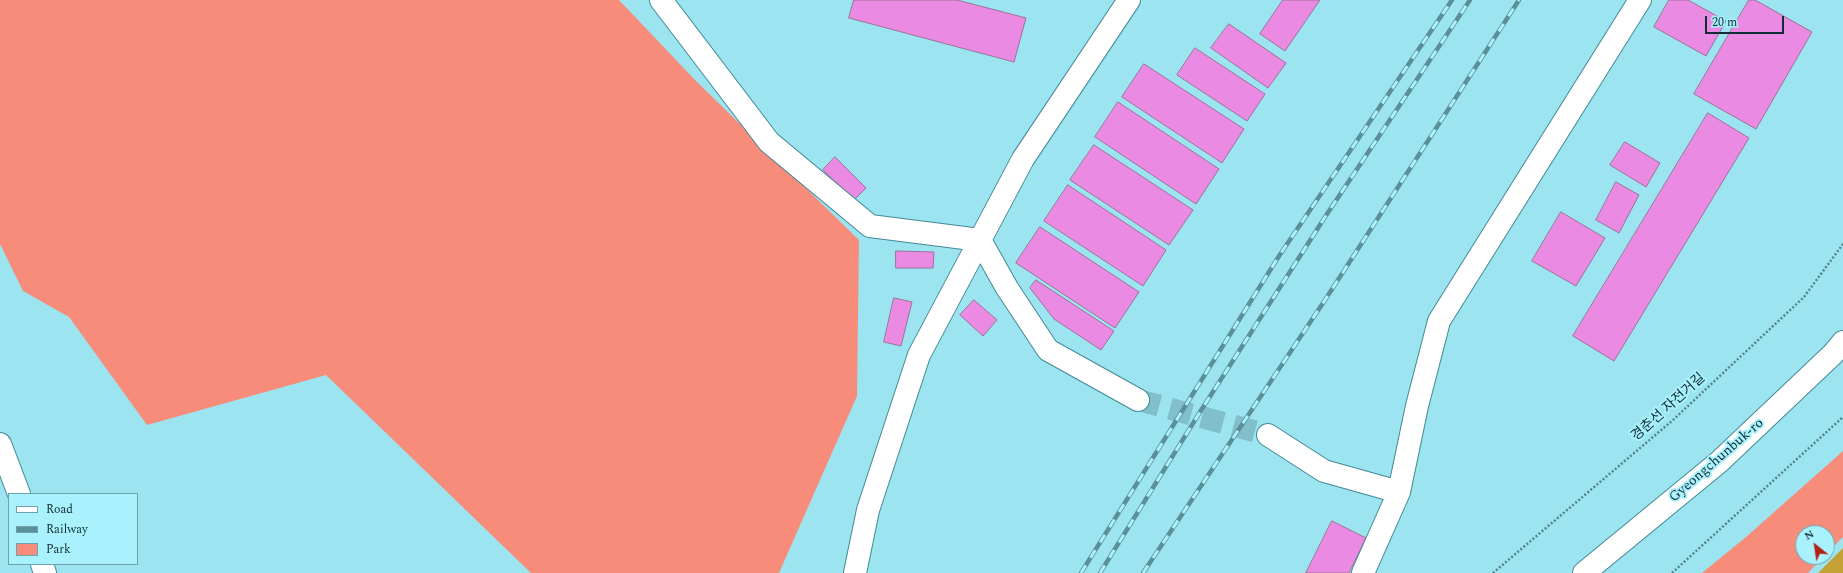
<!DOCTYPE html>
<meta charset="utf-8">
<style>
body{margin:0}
#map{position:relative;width:1843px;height:573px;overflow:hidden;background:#9de4f1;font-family:Spectral,serif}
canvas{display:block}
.legend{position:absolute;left:8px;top:493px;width:130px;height:72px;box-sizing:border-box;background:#aaf1fe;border:1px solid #6ca3ac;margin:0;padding:5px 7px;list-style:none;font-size:12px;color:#0f2d32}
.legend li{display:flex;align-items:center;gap:8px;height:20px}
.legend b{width:20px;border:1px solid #6ca3ac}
.north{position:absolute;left:1795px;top:525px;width:40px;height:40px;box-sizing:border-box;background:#aaf1fe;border:1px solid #6ca3ac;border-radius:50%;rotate:330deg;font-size:11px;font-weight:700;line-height:16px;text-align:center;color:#0f2d32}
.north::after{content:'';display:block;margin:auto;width:14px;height:18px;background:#b12215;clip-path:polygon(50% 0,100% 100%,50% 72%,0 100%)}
.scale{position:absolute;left:1705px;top:16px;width:79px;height:18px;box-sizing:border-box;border:2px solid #0f2d32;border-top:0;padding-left:5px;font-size:12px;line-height:14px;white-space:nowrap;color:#0f2d32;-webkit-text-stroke:3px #aaf1fe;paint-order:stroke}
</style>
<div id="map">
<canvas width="1843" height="573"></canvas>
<ul class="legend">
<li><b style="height:5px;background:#fff"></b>Road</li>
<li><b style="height:5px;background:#5b8f99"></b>Railway</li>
<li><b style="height:11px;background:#f78c7a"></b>Park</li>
</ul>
<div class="north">N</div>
<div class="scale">20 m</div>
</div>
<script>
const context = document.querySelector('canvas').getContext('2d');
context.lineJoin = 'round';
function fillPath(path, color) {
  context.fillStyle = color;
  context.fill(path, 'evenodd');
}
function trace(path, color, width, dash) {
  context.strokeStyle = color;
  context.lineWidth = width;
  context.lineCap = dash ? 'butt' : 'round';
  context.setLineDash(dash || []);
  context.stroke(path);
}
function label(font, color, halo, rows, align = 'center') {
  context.font = font + ' Spectral,"Noto Sans KR",serif';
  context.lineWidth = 4;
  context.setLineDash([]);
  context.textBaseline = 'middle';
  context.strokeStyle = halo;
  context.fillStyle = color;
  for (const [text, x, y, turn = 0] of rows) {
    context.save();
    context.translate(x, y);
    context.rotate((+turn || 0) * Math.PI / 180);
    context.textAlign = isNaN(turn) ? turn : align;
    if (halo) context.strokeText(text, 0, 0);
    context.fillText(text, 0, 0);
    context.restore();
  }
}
fillPath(new Path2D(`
 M 0,0 L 619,0 L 696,81 L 859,240 L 857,396 L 779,573 L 531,573 L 326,375 L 147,425 L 69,317 L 23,291 L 0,244 Z
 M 1843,451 L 1843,537 L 1827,553 L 1827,533 L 1803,533 L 1803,557 L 1823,557 L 1808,573 L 1702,573 L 1746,537 Z`), '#f78c7a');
fillPath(new Path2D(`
 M 1843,548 L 1843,573 L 1818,573 Z`), '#c4a134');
const building = new Path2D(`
 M 854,0 L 957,0 L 1026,18 L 1014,62 L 849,18 Z
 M 1283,0 L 1320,0 L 1285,51 L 1260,34 Z
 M 1669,0 L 1688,0 L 1726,21 L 1706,56 L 1654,27 Z
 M 1749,0 L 1755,0 L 1812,32 L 1756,129 L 1694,94 Z
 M 1229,24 L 1286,63 L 1268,88 L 1211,48 Z
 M 1195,48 L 1265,94 L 1247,121 L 1177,75 Z
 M 1144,64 L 1244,129 L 1222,163 L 1122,97 Z
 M 1118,102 L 1219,169 L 1196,204 L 1095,137 Z
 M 1708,113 L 1749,138 L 1614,361 L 1573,336 Z
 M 1625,142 L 1660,163 L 1646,187 L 1610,165 Z
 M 1094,145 L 1193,210 L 1169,245 L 1070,180 Z
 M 835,157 L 866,188 L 854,200 L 823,170 Z
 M 1616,182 L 1639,195 L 1619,233 L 1596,220 Z
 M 1068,185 L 1166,250 L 1143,286 L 1044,221 Z
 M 1561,212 L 1605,238 L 1576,286 L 1532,261 Z
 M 1040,227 L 1139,292 L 1115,328 L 1016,263 Z
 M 896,251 L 934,252 L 933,268 L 896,268 Z
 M 1036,280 L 1114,331 L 1101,350 L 1054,319 L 1030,288 Z
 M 894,298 L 912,302 L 901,346 L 884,342 Z
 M 974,300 L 997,320 L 983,336 L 960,315 Z
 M 1332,521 L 1366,538 L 1349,573 L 1306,573 Z`);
fillPath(building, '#eb8ae3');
trace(building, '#9b7296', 1);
trace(new Path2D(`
 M 1138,400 L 1268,435`), '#81bfcb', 22, [22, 11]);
const minor = new Path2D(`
 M 661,0 L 769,142 L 870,226 L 980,240 L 1007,288 L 1048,350 L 1138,400
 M 1268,435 L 1324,471 L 1399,492
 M 855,573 L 868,510 L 919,355 L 1023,159 L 1129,0
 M 1363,573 L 1399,492 L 1417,406 L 1439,321 L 1640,0
 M 1584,573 L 1719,462 L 1833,354 L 1843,342`);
const highway = new Path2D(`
 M 0,444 L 19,494
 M 42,564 L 45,573`);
trace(minor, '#428995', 24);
trace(highway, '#428995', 24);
trace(new Path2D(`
 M 1493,573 L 1673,420 L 1804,297 L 1843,244
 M 1672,573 L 1843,417`), '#52848c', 2.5, [2, 2]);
trace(minor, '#fff', 22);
trace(highway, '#fff', 22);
const rail = new Path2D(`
 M 1081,573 L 1279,256 L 1452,0
 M 1100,573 L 1200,412 L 1327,214 L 1470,0
 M 1143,573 L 1325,300 L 1519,0`);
trace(rail, '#5b8f99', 4.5);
trace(rail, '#aaf1fe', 3, [9]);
label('14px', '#0f2d32', '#aaf1fe', [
 ["경춘선 자전거길",1669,408,-42],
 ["Gyeongchunbuk-ro",1717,461,-41]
]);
</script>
